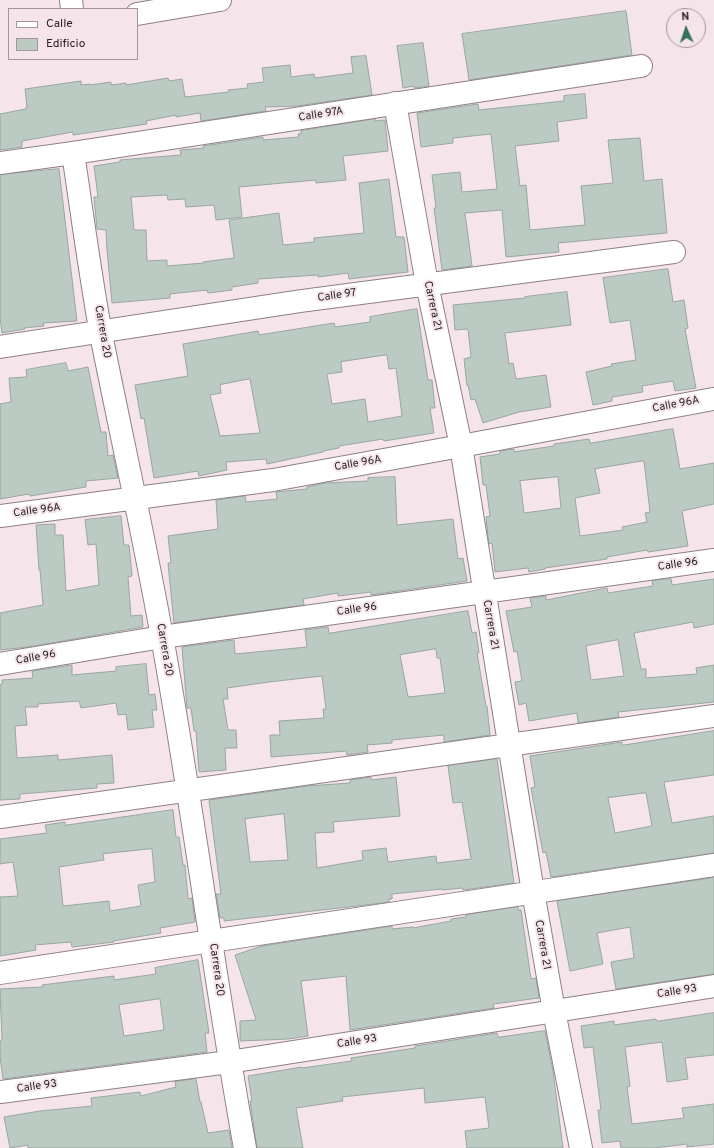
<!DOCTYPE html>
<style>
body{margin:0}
#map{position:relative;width:714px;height:1148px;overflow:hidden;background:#f5e4e9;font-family:Overpass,sans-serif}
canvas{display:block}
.legend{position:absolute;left:8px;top:8px;width:130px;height:52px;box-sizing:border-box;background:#f5e4e9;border:1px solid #a4979b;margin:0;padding:5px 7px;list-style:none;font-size:12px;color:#2a2426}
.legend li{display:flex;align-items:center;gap:8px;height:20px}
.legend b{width:20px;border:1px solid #a4979b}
.north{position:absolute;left:666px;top:8px;width:40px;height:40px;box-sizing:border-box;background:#f5e4e9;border:1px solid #a4979b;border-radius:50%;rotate:357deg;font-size:11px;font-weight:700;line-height:16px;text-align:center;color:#2a2426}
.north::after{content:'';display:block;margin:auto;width:14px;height:18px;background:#35715b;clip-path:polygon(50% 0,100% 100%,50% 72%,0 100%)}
</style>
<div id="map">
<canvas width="714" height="1148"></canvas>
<ul class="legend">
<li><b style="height:5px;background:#fff"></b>Calle</li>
<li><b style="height:11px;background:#bbcac3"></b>Edificio</li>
</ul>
<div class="north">N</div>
</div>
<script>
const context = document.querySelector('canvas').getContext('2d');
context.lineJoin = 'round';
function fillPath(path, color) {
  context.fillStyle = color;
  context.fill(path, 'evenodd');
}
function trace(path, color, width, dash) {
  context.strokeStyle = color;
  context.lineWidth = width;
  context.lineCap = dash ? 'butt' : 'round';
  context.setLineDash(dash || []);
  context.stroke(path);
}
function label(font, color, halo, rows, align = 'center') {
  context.font = font + ' Overpass,sans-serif';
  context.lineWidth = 4;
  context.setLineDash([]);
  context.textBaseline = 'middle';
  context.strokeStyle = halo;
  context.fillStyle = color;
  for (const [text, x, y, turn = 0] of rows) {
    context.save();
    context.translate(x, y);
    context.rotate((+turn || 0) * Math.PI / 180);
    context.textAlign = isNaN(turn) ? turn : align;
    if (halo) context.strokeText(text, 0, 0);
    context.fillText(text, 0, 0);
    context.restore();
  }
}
const building = new Path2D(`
 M 626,11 L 632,55 L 469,80 L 462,34 Z
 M 423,43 L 429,86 L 414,88 L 414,86 L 403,88 L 397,46 Z
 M 366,56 L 372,95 L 297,106 L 265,107 L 266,111 L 201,121 L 200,113 L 176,117 L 176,115 L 146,121 L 147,124 L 73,135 L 73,132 L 22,141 L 22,147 L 0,150 L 0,114 L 26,109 L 26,107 L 27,107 L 25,89 L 81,81 L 81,85 L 90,84 L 90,85 L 111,82 L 111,85 L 126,83 L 126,85 L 168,78 L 169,81 L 182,79 L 185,97 L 229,92 L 228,90 L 248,88 L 247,84 L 264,82 L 262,68 L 290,65 L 291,77 L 314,74 L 315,78 L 353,73 L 351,57 Z
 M 585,94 L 587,118 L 557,122 L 559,141 L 515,146 L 520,186 L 526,185 L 530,230 L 585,225 L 581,186 L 613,183 L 608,140 L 640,138 L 644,181 L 662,179 L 667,233 L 558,243 L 559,252 L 506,257 L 502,210 L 465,213 L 472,266 L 442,270 L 434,208 L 436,208 L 432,175 L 460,172 L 462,192 L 497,189 L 491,134 L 453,138 L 453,143 L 421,147 L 417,113 L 478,104 L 479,110 L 564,101 L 564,96 Z
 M 375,119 L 375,121 L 385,120 L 388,151 L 343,156 L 346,180 L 316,183 L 316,180 L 239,187 L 242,217 L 216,220 L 214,205 L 186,207 L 185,199 L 168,200 L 167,195 L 131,197 L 134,230 L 146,230 L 147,261 L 167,260 L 167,266 L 204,263 L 203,262 L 234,258 L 229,220 L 279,213 L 283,245 L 314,242 L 314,238 L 364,233 L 359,183 L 389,179 L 396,237 L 404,237 L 408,272 L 349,279 L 348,273 L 318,277 L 318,275 L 258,279 L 258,283 L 232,287 L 232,290 L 208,293 L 207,290 L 170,294 L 170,298 L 112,303 L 107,250 L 106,230 L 97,229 L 94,197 L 98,197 L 94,166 L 120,162 L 120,160 L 181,155 L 180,150 L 204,148 L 203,146 L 263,137 L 263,140 L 299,137 L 298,134 L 301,134 L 301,131 Z
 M 59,169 L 77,321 L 43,323 L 44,326 L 24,328 L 25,329 L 2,333 L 0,318 L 0,175 Z
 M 668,269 L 673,302 L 684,300 L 688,328 L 685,329 L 696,388 L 675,391 L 673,381 L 642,386 L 643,392 L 612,397 L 612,401 L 593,405 L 586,372 L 612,366 L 611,364 L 636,360 L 630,320 L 610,323 L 603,278 Z
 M 567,292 L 571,325 L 505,333 L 509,364 L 513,363 L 516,379 L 546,375 L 551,407 L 519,412 L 483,423 L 475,399 L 471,400 L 468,385 L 467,386 L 464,359 L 471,357 L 468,329 L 455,330 L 453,305 L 525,298 L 525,297 Z
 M 417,309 L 428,380 L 432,380 L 435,408 L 430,408 L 434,433 L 384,441 L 383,439 L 339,446 L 339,448 L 323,451 L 323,452 L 267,464 L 266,459 L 226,462 L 227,470 L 199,476 L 198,471 L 154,478 L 144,418 L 141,419 L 135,385 L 188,376 L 183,344 L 258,331 L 259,335 L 334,323 L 335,327 L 370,322 L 370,317 ZM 387,355 L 389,369 L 396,368 L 402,416 L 368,422 L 365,399 L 332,404 L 327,374 L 342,372 L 341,362 ZM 250,379 L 260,433 L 220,436 L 210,395 L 221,393 L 220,385 Z
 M 66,363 L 68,371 L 88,367 L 101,432 L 106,432 L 108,456 L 113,455 L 118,478 L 86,481 L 86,487 L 30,496 L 29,494 L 0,499 L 0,404 L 11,402 L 9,378 L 27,377 L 26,370 Z
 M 673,429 L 680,469 L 714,463 L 714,504 L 682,511 L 688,546 L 648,552 L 647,550 L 607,557 L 607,559 L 545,568 L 545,569 L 529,572 L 528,568 L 495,572 L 492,543 L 489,544 L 488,537 L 486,517 L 490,516 L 486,485 L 483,485 L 480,457 L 500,454 L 500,451 L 514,449 L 514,452 L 554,446 L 554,444 L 589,439 L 590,443 ZM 644,461 L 650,512 L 645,513 L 647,522 L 622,527 L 623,530 L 580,536 L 575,498 L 600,493 L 595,469 ZM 558,477 L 561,508 L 524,513 L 520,481 Z
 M 395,477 L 397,525 L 453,519 L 458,559 L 463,558 L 467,581 L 371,595 L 371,592 L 338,596 L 338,593 L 303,599 L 304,605 L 174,623 L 168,563 L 171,563 L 168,536 L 218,529 L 216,500 L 245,496 L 246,502 L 277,499 L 276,492 L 307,489 L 307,487 L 325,483 L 368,481 L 368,478 Z
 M 121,516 L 124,545 L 129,545 L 132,576 L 128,577 L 131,616 L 142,615 L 143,627 L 28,647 L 0,650 L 0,613 L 43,605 L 40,570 L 39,570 L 36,525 L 55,524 L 55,535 L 63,535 L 66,591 L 99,585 L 96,544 L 88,545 L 85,520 Z
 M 671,579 L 672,585 L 714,579 L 714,624 L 694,628 L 693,622 L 634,633 L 641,669 L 646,669 L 646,678 L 697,674 L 696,668 L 714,665 L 714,702 L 618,712 L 619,717 L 578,723 L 577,713 L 529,721 L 526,703 L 519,705 L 515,682 L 522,681 L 517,651 L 514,652 L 506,611 L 532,607 L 530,598 L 546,596 L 546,600 L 607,588 L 608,593 L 653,586 L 652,581 ZM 618,640 L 624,676 L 591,680 L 586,646 Z
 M 468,611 L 472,633 L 476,632 L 479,653 L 477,653 L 486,706 L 487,706 L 490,735 L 444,742 L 444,735 L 392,740 L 392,743 L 367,745 L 368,752 L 347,755 L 346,751 L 271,757 L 270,735 L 280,735 L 279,721 L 324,718 L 323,709 L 326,709 L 322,676 L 269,682 L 227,688 L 228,699 L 223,699 L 228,730 L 236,730 L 237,748 L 225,748 L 226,770 L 199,772 L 196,731 L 194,731 L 191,708 L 187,708 L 182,647 L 234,640 L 235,654 L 307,647 L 305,630 L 328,627 L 329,633 ZM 436,649 L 437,658 L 440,658 L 445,693 L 408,697 L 400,655 Z
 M 146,664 L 149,695 L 155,694 L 157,710 L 152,710 L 154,727 L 128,730 L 126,714 L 118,715 L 116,703 L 81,708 L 79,701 L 38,704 L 38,707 L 25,707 L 27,725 L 15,726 L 17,758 L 58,755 L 58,760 L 112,755 L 114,783 L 97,784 L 97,788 L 20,794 L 20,799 L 0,800 L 0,685 L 2,684 L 2,680 L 33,678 L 32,671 L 72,665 L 72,675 L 116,671 L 116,667 Z
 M 714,731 L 714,775 L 664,782 L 672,823 L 714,816 L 714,853 L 551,877 L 546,852 L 543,853 L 531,788 L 535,787 L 530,756 L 622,742 L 622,745 ZM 646,793 L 652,826 L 615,833 L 608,798 Z
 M 497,759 L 514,883 L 463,890 L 462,888 L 442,890 L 442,889 L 392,894 L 392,899 L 389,899 L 389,902 L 357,906 L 224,921 L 224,918 L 220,918 L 216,894 L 221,894 L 209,800 L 308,786 L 350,783 L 350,780 L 371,777 L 371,780 L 396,777 L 400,816 L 333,822 L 334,832 L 315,833 L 317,868 L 363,860 L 362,851 L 386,848 L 388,862 L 436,856 L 437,863 L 471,859 L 462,802 L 453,803 L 448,766 ZM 284,814 L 288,860 L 250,862 L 245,819 Z
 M 173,810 L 176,837 L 179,837 L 183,865 L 185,865 L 188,899 L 192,898 L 195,922 L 160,928 L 161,933 L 113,941 L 114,942 L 72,947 L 71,942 L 35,945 L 36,950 L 0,956 L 0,897 L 18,896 L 13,862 L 0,864 L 0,839 L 47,833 L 45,825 L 65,822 L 65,825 ZM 152,849 L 155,882 L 138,885 L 141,906 L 110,911 L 109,901 L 63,906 L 59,867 L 104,860 L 103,854 Z
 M 714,878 L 714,974 L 616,989 L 611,962 L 634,958 L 630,927 L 597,933 L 603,964 L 570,971 L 557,901 Z
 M 518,907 L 518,910 L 521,910 L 531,979 L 536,978 L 539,998 L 493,1004 L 494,1008 L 350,1030 L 346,976 L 301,981 L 308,1036 L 288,1039 L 240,1041 L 240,1021 L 256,1020 L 235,955 L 262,946 L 392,926 L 392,929 L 413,927 L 413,928 L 451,921 L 451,919 L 466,917 L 466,915 Z
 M 198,960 L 209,1033 L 205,1033 L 207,1052 L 3,1079 L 0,1057 L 0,1041 L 2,1040 L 0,989 L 43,987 L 42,985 L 114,976 L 114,980 L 156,974 L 155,968 ZM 160,999 L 164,1030 L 124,1036 L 119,1005 Z
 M 714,1013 L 714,1055 L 685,1058 L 688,1079 L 667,1082 L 662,1042 L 625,1047 L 630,1086 L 627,1087 L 632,1124 L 684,1118 L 682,1108 L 714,1104 L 714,1144 L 687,1147 L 687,1144 L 654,1148 L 621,1148 L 620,1141 L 602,1143 L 598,1110 L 601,1110 L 593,1047 L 584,1048 L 581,1026 L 614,1021 L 614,1025 L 656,1019 L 657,1021 Z
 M 545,1031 L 553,1071 L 563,1148 L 467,1148 L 465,1131 L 489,1128 L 485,1097 L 425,1103 L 424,1088 L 342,1097 L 343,1101 L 296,1108 L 303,1148 L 257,1148 L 250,1101 L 252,1101 L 248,1076 L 302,1067 L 302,1068 L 352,1061 L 351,1058 L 415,1048 L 415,1046 L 497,1033 L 498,1037 Z
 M 196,1079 L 200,1102 L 201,1102 L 208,1133 L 229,1130 L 232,1148 L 28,1148 L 28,1145 L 10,1148 L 4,1117 L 40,1111 L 92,1106 L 91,1098 L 140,1092 L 141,1096 L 176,1087 L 175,1082 Z`);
fillPath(building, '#bbcac3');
trace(building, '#98a7a0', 1);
const minor = new Path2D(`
 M 71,0 L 72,9
 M 137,14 L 220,0
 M 395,103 L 427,284 L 461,446 L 533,892 L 554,1011 L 581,1148
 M 73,153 C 82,213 90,274 101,334 C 121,435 144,536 162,637 C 193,807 214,978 245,1148
 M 0,163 L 73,153 L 641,66
 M 0,347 L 301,301 L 674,252
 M 0,516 L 273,480 L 461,446 L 713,399
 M 0,664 L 162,637 L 714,560
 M 0,817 L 714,716
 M 0,973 L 714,865
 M 0,1092 L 229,1062 L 714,986`);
trace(minor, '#8f8084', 24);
trace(minor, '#fff', 22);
label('11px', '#2a2426', '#f5e4e9', [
 ["Calle 97A",321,115,-9],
 ["Calle 97",337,296,-8],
 ["Carrera 21",432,306,78],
 ["Carrera 20",102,332,80],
 ["Calle 96A",676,405,-11],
 ["Calle 96A",358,464,-10],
 ["Calle 96A",37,511,-8],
 ["Calle 96",678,565,-8],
 ["Calle 96",357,610,-8],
 ["Carrera 21",490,625,80],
 ["Carrera 20",164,650,80],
 ["Calle 96",36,658,-10],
 ["Carrera 21",542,945,80],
 ["Carrera 20",216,970,82],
 ["Calle 93",677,992,-9],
 ["Calle 93",357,1042,-9],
 ["Calle 93",37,1087,-8]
]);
</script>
